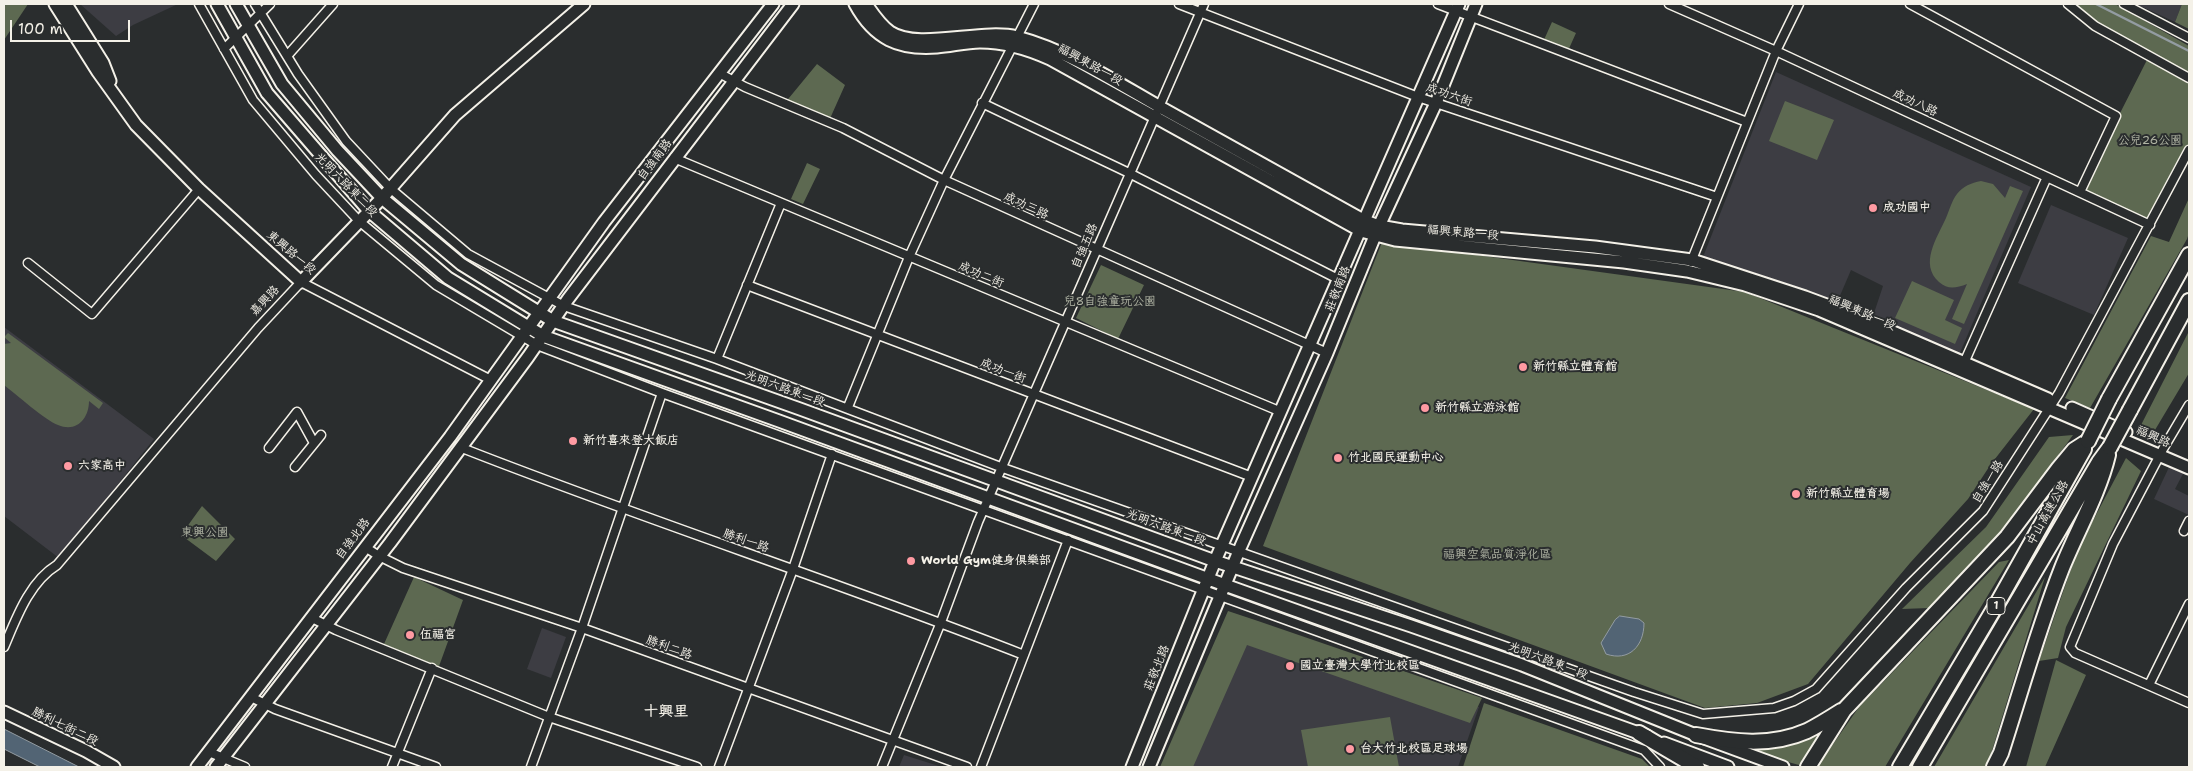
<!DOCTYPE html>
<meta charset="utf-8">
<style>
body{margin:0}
#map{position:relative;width:2193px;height:771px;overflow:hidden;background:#2a2d2e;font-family:"Shantell Sans",sans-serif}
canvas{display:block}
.frame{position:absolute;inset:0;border:5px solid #f4f1e8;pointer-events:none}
.scale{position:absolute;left:10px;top:20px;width:120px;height:22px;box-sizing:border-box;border:2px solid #f4f1e8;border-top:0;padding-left:6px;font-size:15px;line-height:18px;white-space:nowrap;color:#f4f1e8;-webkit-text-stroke:4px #2a2d2e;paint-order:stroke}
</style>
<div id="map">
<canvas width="2193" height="771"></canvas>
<div class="frame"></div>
<div class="scale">100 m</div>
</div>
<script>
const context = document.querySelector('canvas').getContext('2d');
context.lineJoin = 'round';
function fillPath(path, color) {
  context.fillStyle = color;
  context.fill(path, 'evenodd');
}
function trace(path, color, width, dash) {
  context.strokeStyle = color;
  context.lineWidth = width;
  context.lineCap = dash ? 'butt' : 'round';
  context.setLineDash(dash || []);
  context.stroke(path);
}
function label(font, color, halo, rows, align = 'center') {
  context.font = font + ' "Shantell Sans","LXGW WenKai TC",sans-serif';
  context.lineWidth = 4;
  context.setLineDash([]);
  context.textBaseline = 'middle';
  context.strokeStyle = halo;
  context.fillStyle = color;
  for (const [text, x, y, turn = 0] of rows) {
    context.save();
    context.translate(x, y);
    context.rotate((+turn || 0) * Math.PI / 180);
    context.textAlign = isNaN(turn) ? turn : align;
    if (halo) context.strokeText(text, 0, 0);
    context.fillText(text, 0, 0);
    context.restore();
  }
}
fillPath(new Path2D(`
 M 80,4 L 178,4 L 133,25 L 116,36 Z
 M 2136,4 L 2182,4 L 2175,22 Z
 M 1776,72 L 2031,187 L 1959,355 L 1872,319 L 1883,286 L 1851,270 L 1836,305 L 1703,257 Z
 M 2051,205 L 2128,238 L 2094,315 L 2018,283 Z
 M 4,327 L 154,439 L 59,558 L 4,516 Z
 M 2171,463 L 2185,470 L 2175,489 L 2189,496 L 2189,515 L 2154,499 Z
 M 1238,626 L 1479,707 L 1458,767 L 1177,767 Z
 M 542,628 L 566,637 L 551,678 L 527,669 Z
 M 904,755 L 942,767 L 899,767 Z`), '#3d3d43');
fillPath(new Path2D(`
 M 4,4 L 28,4 L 4,40 Z
 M 2074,4 L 2115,4 L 2189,46 L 2189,73 L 2098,22 Z
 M 2182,4 L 2189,4 L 2189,29 L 2175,22 Z
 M 1552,22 L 1576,33 L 1567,53 L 1543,42 Z
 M 2149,56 L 2189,78 L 2189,150 L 2150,225 L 2080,192 Z
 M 817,64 L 845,85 L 828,123 L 784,104 Z
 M 1785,101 L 1834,120 L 1817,160 L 1769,141 Z
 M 807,163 L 820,169 L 803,204 L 791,199 Z
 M 1981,181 L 1993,184 L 2005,198 L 2010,186 L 2023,191 L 1964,324 L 1952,319 L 1967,284 C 1956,288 1948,290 1939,282 C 1919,264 1937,238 1946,218 C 1949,211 1952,200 1957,194 C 1963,186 1971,183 1981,181 Z
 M 2189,198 L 2189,233 L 2187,239 L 2090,408 L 2065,398 L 2151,236 L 2169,242 Z
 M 1382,242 L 1745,292 L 2034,409 L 1991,464 L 1968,499 L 1910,563 L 1808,684 L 1757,703 L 1705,708 L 1263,546 Z
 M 1101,265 L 1144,285 L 1118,339 L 1076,318 Z
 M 1912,281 L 1954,300 L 1945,320 L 1962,328 L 1955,344 L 1895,318 Z
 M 2189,331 L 2189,373 L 2152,435 L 2140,427 Z
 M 8,333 L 103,403 L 99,409 L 89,401 C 89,418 77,433 58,425 C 46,421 16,394 4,385 L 4,344 L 11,343 L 4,337 Z
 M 2073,435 L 1995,542 L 1929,608 L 1902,609 L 1986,527 L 2049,437 Z
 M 2126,458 L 2141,471 L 2066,627 L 2058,658 L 2039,661 L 2078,549 Z
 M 202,506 L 235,539 L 216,561 L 181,535 Z
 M 2009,560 L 1885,767 L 1817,767 L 1859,707 L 1999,562 Z
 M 414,577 L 463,600 L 438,669 L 384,644 Z
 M 2045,577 L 1987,767 L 1934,767 Z
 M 1228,611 L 1258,621 L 1482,698 L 1470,723 L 1247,645 L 1193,767 L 1160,767 Z
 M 2056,660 L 2086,675 L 2045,767 L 2026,767 Z
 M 1484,703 L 1642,759 L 1650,767 L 1463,767 Z
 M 1390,717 L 1399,767 L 1308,767 L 1301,730 Z
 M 1821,735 L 1799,765 L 1752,752 Z`), '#5d6951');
const water = new Path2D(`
 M 1620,616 L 1639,619 L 1644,623 C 1644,646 1629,662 1606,654 L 1601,643 L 1615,620 Z
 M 4,729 L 79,767 L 40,767 L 4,749 Z`);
fillPath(water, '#526474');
trace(water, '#939ca2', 1);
trace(new Path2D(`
 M 2096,4 L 2189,51`), '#939ca2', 2.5);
const street = new Path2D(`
 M 199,4 L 253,100 L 316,175 L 359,221 L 436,285 L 537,345 L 662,393 L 1644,750 L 1660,767
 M 255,4 L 298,74 L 346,141 L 391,189 L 468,254 L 564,306 L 717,359 L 1003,468 L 1634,692 L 1703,714 L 1774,708 L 1794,701 L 1816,689 L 1906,588 L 1983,511 L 2059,393 L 2189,150
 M 1179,4 L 1418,97 L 1717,197
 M 1438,4 L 1747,122
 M 1669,4 L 1776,51 L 2150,225
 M 1910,4 L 2116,116 L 2080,192
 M 2068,4 L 2095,26 L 2189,78
 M 2124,4 L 2189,38
 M 224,49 L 270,4
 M 287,56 L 333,4
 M 719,73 L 745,87 L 843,128 L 944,180 L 1327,353
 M 982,103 L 1129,173 L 1338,279
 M 674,158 L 1279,411
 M 1691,262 L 1776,51 L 1799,4
 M 28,263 L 92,314 L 199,189
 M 747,285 L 1252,477
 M 717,359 L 781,203
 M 1964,363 L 2047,177
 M 2189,405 L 2163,449 L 2113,544 L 2070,647 L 2075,653 L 2189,703
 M 848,407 L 909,257 L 944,180 L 1034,4
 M 269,448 L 297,412 L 314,443
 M 462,448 C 648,521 838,582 1024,655
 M 295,467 L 321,435
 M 2184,531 L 2189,521
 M 365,547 L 379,556 L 403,568 L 582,628 L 967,767
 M 312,618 L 336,630 L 549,717 L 697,767
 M 4,647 C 16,619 29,582 57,565 L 258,328 L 301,282 L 489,379
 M 2149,685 L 2189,604
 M 251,697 L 275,709 L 436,767
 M 209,752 L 245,767
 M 392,767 L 432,668
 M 531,767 L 582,628 L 662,393
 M 719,767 L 793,569 L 832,454
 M 882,767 L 941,622 L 978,522 L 1204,4
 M 981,767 L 1068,540`);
const secondary = new Path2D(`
 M 55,4 L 98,72 L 136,125 L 199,189 L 301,282 L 382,198 L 455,115 L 584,4
 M 66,4 L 103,63 L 110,81
 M 217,4 L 267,93 L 369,211 L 448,278 L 543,336 L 779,421 L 1225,585 L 1647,736
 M 236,4 L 282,84 L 337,150 L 382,198 L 461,264 L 553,321 L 800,409 L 1215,561 L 1411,626 L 1522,665 L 1696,735 L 1783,767
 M 855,4 C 874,39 899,50 937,47 C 951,46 966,42 980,42 C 1005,42 1028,49 1050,59 L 1361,231 L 1395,240 L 1624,262 L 1687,271 L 1745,285 L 1819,310 L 2189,468
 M 866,4 C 873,14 880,25 890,32 C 918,51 982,28 1017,37 C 1067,50 1116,82 1160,107 C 1228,145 1297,183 1365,221 L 1379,226 L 1402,230 L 1595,247 L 1692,260 L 1805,297 L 1856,316 L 2048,399
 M 2072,408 L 2126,432
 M 4,712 L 86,751 L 114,767
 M 1664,743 L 1728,767
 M 197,767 L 450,437 L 604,222 L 773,4
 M 216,767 L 390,543 L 528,357 L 568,299 L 793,4
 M 1132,767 L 1215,561 L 1459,4
 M 1149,767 L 1241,546 L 1327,353 L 1379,226 L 1436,103 L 1476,4`);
const highway = new Path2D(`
 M 2109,399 L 2189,255
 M 2130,410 L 2189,301
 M 1639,733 L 1697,767
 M 1696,735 C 1733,742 1771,747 1807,731 C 1819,725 1830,718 1841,711
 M 1808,767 L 1844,710 L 2007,537 L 2059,468 L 2074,450 L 2088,441
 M 1900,767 L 1998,602 L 2084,449
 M 1920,767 L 2099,462 L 2110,447
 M 1994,767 L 2001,753 C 2021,691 2038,629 2062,568 C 2077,531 2099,493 2108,455`);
trace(street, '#f4f1e8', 11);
trace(secondary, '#f4f1e8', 15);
trace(highway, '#f4f1e8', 18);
trace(street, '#2a2d2e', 8);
trace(secondary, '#2a2d2e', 11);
trace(highway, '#2a2d2e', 14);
const highwayBridge = new Path2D(`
 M 2088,441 L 2109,399
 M 2110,447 L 2130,410`);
trace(highwayBridge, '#f4f1e8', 18, []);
trace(highwayBridge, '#2a2d2e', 14);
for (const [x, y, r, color] of [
 [1873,208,5,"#ff9aa2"],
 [1523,367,5,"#ff9aa2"],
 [1425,408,5,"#ff9aa2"],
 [573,441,5,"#ff9aa2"],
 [1338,458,5,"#ff9aa2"],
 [68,466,5,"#ff9aa2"],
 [1796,494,5,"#ff9aa2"],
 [911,561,5,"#ff9aa2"],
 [410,635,5,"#ff9aa2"],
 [1290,666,5,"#ff9aa2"],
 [1350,749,5,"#ff9aa2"]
]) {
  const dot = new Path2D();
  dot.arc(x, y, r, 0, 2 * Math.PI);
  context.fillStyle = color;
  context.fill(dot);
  trace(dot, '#2a2d2e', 2);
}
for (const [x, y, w] of [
 [1996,606,18]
]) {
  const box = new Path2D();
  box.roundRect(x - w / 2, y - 8.5, w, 17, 4);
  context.fillStyle = '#2a2d2e';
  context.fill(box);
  trace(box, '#f4f1e8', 1);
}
label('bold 11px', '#f4f1e8', null, [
 ["1",1996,606]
]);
label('12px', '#f4f1e8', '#2a2d2e', [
 ["福興東路一段",1090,65,29],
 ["成功六街",1449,95,19],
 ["成功八路",1915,103,25],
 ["自強南路",655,160,-53],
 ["光明六路東二段",346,185,46],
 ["成功三路",1026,206,25],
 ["福興東路一段",1463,233,5],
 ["自強五路",1085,246,-67],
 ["東興路一段",291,253,40],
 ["成功二街",981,275,23],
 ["莊敬南路",1338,289,-68],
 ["嘉興路",265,301,-47],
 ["福興東路一段",1862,313,23],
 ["成功一街",1003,371,21],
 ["光明六路東一段",785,389,20],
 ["福興路",2153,437,24],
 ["自強一路",1988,482,-58],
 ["中山高速公路",2048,513,-61],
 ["光明六路東一段",1166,528,20],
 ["自強北路",353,539,-53],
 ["勝利一路",746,541,19],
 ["勝利二路",669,648,20],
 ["光明六路東一段",1548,661,21],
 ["莊敬北路",1157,668,-68],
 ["勝利七街二段",65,727,26]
]);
label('12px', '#b0b4a4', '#2a2d2e', [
 ["公兒26公園",2150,141],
 ["兒8自強童玩公園",1110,302],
 ["東興公園",205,533],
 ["福興空氣品質淨化區",1497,555]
]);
label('bold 12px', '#f4f1e8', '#2a2d2e', [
 ["成功國中",1883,208],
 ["新竹縣立體育館",1533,367],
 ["新竹縣立游泳館",1435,408],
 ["新竹喜來登大飯店",583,441],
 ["竹北國民運動中心",1348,458],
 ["六家高中",78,466],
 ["新竹縣立體育場",1806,494],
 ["World Gym健身俱樂部",921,561],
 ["伍福宮",420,635],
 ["國立臺灣大學竹北校區",1300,666],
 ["台大竹北校區足球場",1360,749]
], 'left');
label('bold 15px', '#f4f1e8', '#2a2d2e', [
 ["十興里",666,712]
]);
</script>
